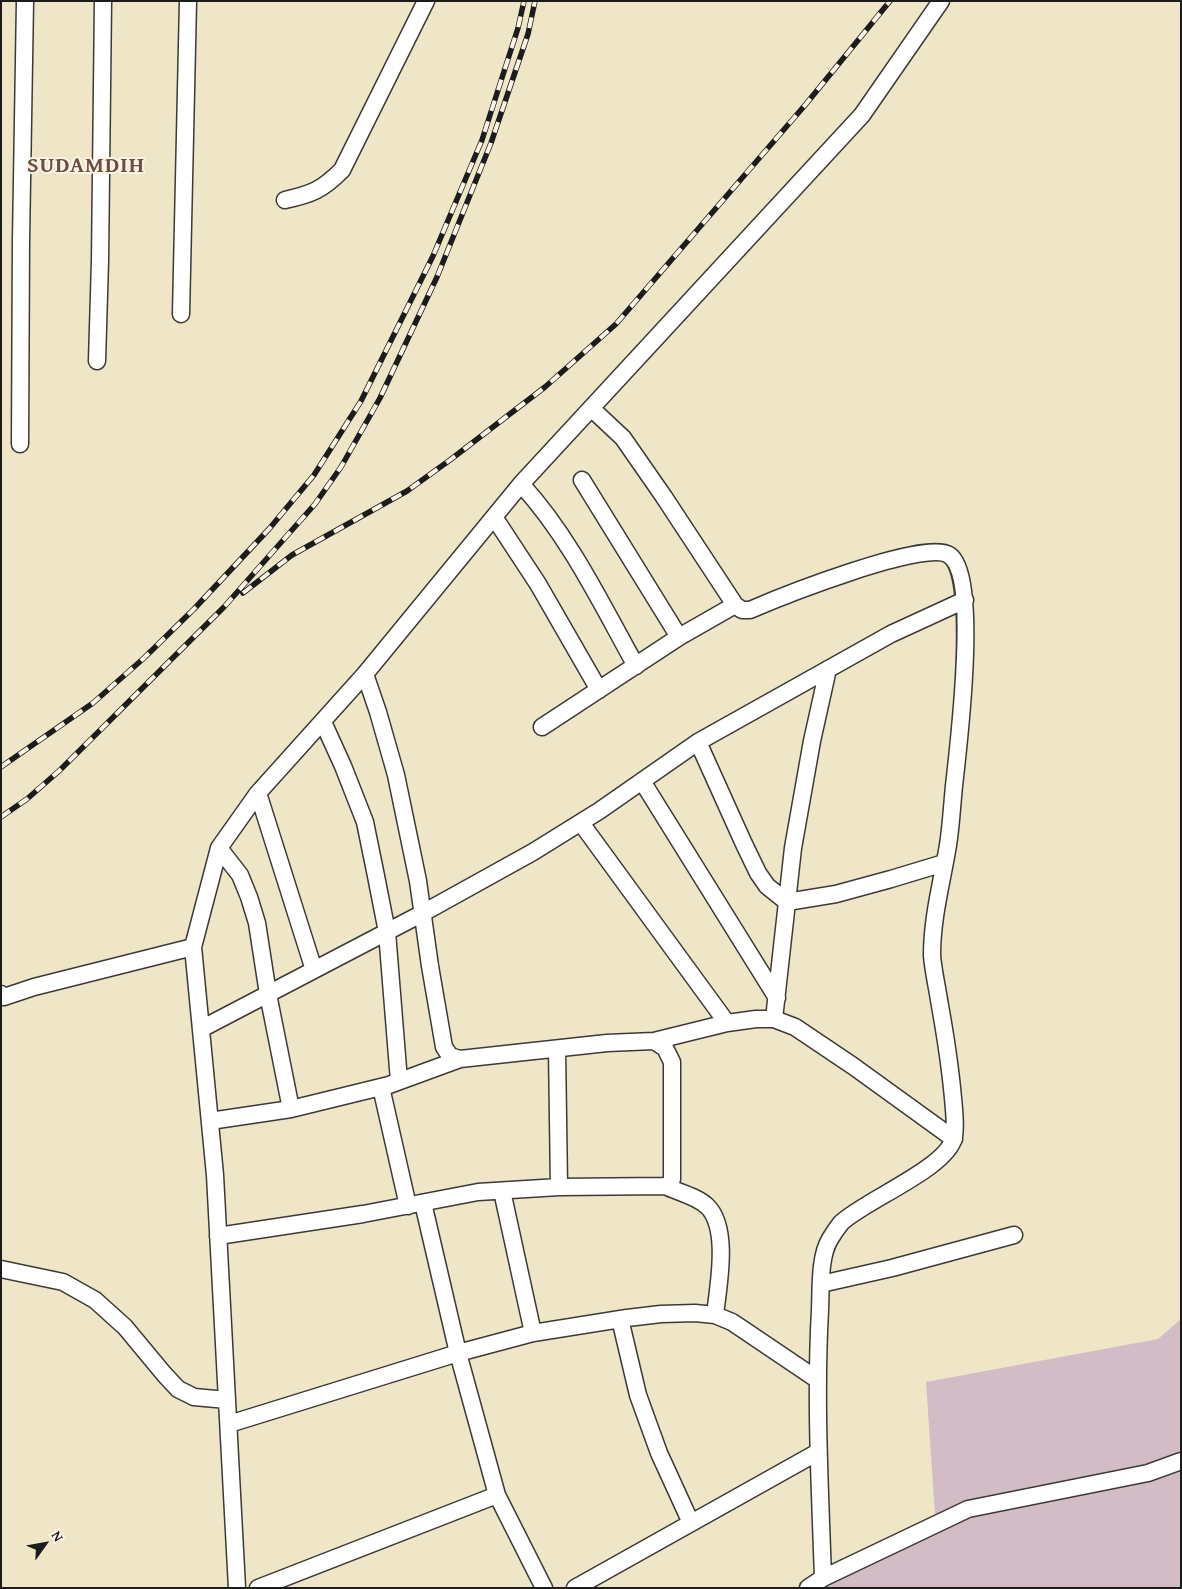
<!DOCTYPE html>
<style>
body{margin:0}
#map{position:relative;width:1182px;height:1589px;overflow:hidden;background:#efe5c7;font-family:"Gentium Book Plus",serif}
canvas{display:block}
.frame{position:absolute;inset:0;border:2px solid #1c1c1c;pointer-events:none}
.north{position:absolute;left:20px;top:1519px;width:50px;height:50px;-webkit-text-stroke:4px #fcf5e5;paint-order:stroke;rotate:58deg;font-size:14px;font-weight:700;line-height:20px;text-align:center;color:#1c1c1c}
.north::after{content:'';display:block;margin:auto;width:18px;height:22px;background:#1c1c1c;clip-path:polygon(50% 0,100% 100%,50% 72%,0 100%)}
</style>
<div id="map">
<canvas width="1182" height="1589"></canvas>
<div class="frame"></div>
<div class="north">N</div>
</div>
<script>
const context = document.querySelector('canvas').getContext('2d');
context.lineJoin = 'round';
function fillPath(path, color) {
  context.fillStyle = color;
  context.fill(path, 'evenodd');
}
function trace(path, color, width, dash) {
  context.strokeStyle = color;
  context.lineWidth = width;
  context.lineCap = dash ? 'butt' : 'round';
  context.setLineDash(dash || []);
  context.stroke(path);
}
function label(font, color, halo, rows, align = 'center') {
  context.font = font + ' "Gentium Book Plus",serif';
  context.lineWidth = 4;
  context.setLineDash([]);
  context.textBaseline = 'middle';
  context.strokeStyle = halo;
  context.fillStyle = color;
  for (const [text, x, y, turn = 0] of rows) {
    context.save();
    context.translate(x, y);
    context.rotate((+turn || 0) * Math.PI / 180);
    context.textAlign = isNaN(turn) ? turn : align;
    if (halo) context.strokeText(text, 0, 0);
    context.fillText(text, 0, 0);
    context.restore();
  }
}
fillPath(new Path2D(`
 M 1181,1319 L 1181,1588 L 823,1588 L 935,1515 L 926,1382 L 1158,1339 Z`), '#d2bdc6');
const minor = new Path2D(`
 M 285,200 C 312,194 322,190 342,170 L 426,1
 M 181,314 L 188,1
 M 97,361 L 100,261 L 103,1
 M 591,408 L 623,438 L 664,497 L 735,605 L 742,610 L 750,610 C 780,597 925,539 949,555 C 980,575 958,749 954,786 C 952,806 951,826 948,845 C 942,882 932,917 932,955 C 933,970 937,986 939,1000 C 945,1033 950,1065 953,1098 C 954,1110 956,1124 954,1137 C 948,1168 865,1200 841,1223 C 837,1228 833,1234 830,1239 C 819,1257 821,1289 820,1310 C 815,1399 820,1489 823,1578
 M 20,444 L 21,240 L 25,1
 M 582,480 L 679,637
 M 521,484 C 569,536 602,605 636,666
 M 494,517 L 538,584 L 599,690
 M 323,722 L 343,766 L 365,822 L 376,876 L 387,932 L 399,1081
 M 542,727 L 679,637 L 735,605
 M 698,742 L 744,844 L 758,873 L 767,886 L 787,902 L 836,894 L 891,879 L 944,863
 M 642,781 L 777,998
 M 258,793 L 314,970
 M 581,823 L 727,1023
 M 219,848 L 240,875 L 249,897 L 257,923 L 268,994 L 291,1109
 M 1,994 L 4,997 L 34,987 L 193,947
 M 774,1019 L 793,848 L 812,741 L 828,669
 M 201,1029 L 423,913 L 533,852 L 599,811 L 698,742 L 891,634 L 965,600
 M 654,1041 L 727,1023 L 756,1019 L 774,1019 L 795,1027 L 853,1066 L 954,1139
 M 557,1049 L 559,1187
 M 381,1087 L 408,1206
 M 210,1121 L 291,1109 L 389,1085 L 460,1059
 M 665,1186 C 678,1192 696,1196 707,1206 C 730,1228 718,1287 715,1315
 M 502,1191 L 533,1333
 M 423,1203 L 458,1353 L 497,1495 L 544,1588
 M 218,1236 L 363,1214 L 478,1192 L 559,1187 L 665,1186 L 670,1184 L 672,1179 L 672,1062 L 665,1048 L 654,1041 L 607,1043 L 460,1059 L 450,1056 L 444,1047 L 430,966 L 418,881 L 396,775 L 378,712 L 365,674
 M 1,1269 L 63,1282 L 95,1300 L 125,1327 L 164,1374 L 178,1389 L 194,1397 L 227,1400
 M 821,1284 L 892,1268 L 1014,1235
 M 620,1319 L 638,1395 L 659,1453 L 691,1523
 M 229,1424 L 458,1353 L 533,1333 L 627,1318 L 661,1314 L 695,1313 L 715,1315 L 732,1322 L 818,1380
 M 237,1588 L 215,1175 L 193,947 L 219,848 L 258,793 L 365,674 L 521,484 L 862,115 L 941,1
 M 258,1588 L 497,1495
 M 575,1588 L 818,1452
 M 808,1588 L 823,1578 L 968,1509 L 1148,1473 L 1181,1461`);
trace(minor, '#3c3a36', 19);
trace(minor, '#fff', 16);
const rail = new Path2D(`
 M 243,593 L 292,555 L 407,491 L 450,460 L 545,387 L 616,324 L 806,104 L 890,1
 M 1,767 L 93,703 L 144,658 L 194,609 L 269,529 L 314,475 L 361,401 L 433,256 L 482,140 L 518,28 L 524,1
 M 1,817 L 27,799 L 59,771 L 224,607 L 315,504 L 341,467 L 380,398 L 437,277 L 491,143 L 528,34 L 535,1`);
trace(rail, '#1c1c1c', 5.5);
trace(rail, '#fcf5e5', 4, [11]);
context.letterSpacing = '1px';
label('bold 22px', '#6a4e44', '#fcf5e5', [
 ["SUDAMDIH",86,166]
]);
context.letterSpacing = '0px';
</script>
